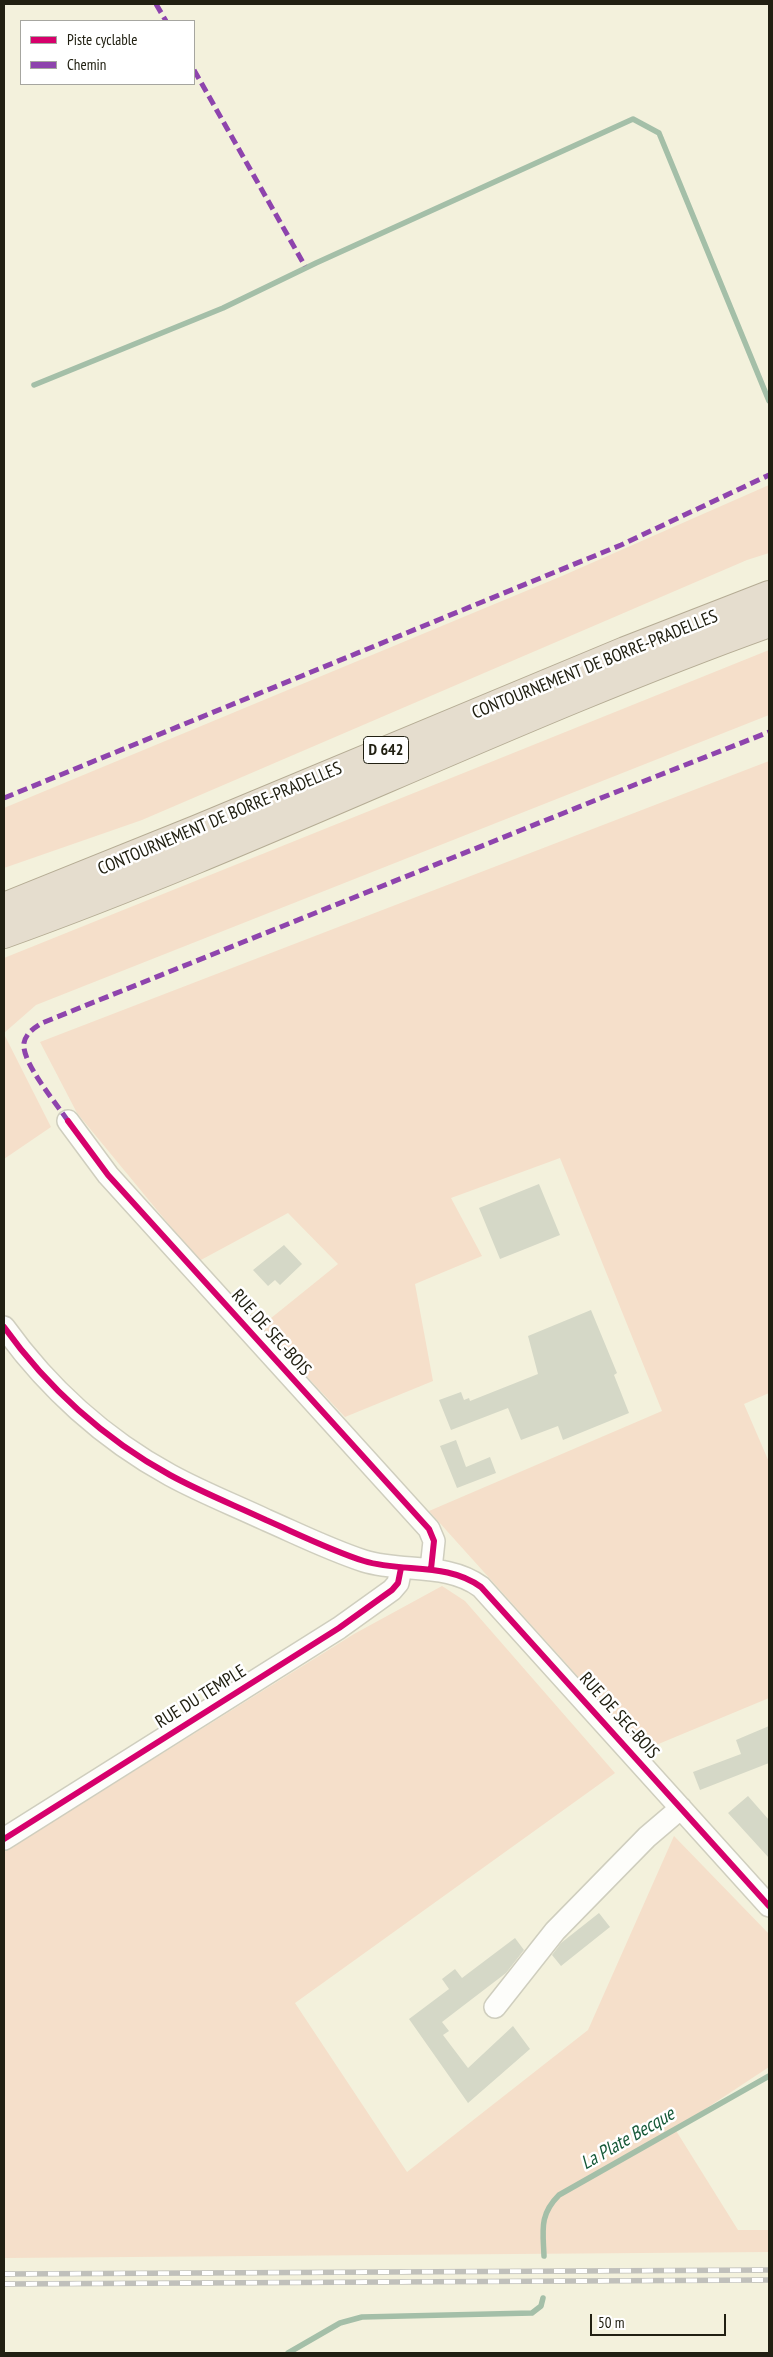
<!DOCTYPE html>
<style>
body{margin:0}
#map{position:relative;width:773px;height:2357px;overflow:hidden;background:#f3f1dc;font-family:"PT Sans Narrow",sans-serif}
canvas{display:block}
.frame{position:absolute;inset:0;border:5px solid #212012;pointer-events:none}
.legend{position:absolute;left:20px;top:20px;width:175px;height:65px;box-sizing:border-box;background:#fff;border:1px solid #a6a6a0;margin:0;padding:6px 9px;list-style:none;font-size:15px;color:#212012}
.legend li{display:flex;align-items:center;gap:10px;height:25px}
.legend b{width:25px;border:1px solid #a6a6a0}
.scale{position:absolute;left:590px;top:2314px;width:136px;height:22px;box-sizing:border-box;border:2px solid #212012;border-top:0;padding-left:6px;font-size:15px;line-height:18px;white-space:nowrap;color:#212012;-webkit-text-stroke:4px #fff;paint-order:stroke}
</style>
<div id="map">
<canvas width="773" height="2357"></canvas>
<div class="frame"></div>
<ul class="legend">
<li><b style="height:6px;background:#d6006c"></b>Piste cyclable</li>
<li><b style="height:6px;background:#8e44ad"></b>Chemin</li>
</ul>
<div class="scale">50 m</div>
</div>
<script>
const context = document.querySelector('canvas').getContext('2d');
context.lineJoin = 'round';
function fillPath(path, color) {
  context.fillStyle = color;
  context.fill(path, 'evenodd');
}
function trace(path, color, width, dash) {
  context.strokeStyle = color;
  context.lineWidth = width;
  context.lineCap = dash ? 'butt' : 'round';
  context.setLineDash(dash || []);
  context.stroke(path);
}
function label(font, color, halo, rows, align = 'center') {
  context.font = font + ' "PT Sans Narrow",sans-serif';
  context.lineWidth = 5;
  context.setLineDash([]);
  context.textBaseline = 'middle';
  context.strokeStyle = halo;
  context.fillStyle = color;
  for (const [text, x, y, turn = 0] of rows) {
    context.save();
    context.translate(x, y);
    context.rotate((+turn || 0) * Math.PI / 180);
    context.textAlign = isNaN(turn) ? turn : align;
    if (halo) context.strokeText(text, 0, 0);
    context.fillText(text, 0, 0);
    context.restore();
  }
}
fillPath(new Path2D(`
 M 769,485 L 769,553 L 747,560 L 142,820 L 4,868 L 4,808 L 562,576 Z
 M 769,650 L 769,715 L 36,1005 L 4,1033 L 4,958 Z
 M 769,761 L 769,1393 L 744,1404 L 769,1462 L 769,1698 L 644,1750 L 429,1511 L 662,1411 L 560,1158 L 451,1198 L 482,1256 L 415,1284 L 433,1381 L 345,1417 L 260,1327 L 338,1264 L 288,1213 L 199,1261 L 77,1113 L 40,1042 Z
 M 4,1034 L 51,1127 L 4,1159 Z
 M 442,1586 L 465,1601 L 615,1773 L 295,2003 L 407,2172 L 588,2030 L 674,1836 L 769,1934 L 769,2067 L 675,2129 L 738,2230 L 769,2230 L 769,2252 L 4,2258 L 4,1852 L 354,1634 Z`), '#f5dfca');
trace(new Path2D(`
 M 34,385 L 223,308 L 316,263 L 633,119 L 659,133 L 769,401
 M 544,2256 C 543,2230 539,2215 559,2195 L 769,2076
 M 288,2353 L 340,2323 L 362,2317 L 532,2313 L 541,2306 L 543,2298`), '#a4bfa8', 5.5);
fillPath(new Path2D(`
 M 539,1184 L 560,1235 L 500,1259 L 479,1208 Z
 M 284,1245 L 302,1264 L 280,1285 L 275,1280 L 268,1286 L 253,1270 Z
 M 591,1310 L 617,1373 L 614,1375 L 629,1413 L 563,1440 L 558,1426 L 521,1440 L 508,1408 L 451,1430 L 439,1400 L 461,1392 L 464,1400 L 469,1398 L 470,1401 L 538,1374 L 528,1336 Z
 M 456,1440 L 466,1467 L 490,1457 L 496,1473 L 457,1488 L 440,1446 Z
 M 769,1726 L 769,1763 L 700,1790 L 693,1772 L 741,1754 L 736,1740 Z
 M 748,1796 L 769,1820 L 769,1858 L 728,1813 Z
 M 599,1913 L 610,1927 L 561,1966 L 552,1955 L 561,1943 Z
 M 515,1938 L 524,1950 L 506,1973 L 442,2022 L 449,2031 L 443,2035 L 468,2068 L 513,2026 L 530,2049 L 468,2103 L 409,2019 L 449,1989 L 442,1979 L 455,1969 L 462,1978 Z`), '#d5d8c7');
const minor = new Path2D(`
 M 68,1121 L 108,1175 L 429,1529 L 434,1541 L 431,1569
 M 4,1327 C 47,1387 104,1439 170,1475 C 201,1492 234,1505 266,1520 C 298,1534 330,1550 364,1561 C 403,1573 447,1562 481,1587 L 769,1906
 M 4,1839 L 339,1628 L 392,1590 L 398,1583 L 401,1568
 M 495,2007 L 555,1931 L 647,1837 L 681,1808`);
const highway = new Path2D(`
 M 4,907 L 198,829 L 625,651 L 769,595
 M 4,934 C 263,841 510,716 769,623`);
trace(minor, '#cfcebe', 24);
trace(highway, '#b5ac94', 30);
trace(minor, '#fdfdfa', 21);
trace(highway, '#e5ddce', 28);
const rail = new Path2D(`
 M 4,2274 L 769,2270
 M 4,2284 L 769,2280`);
trace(rail, '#c0c0bb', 5.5);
trace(rail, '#fff', 4, [11]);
trace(new Path2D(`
 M 156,4 L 166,21
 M 194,70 L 305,266
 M 4,798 L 621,545 L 769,475
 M 68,1121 C 57,1104 21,1062 24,1043 C 26,1033 34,1028 42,1023 L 596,800 L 769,732`), '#8e44ad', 5, [10, 5]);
trace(new Path2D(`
 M 68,1121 L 108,1175 L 429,1529 L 434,1541 L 431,1569
 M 4,1327 C 47,1387 104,1439 170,1475 C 201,1492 234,1505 266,1520 C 298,1534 330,1550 364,1561 C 403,1573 447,1562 481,1587 L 769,1906
 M 4,1839 L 339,1628 L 392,1590 L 398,1583 L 401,1568`), '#d6006c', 6);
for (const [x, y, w] of [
 [386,750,45]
]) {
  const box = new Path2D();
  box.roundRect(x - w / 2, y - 13.5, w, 27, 4);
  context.fillStyle = '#fff';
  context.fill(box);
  trace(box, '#212012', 1);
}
label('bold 16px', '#212012', null, [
 ["D 642",386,750]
]);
label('18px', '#212012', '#fff', [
 ["CONTOURNEMENT DE BORRE-PRADELLES",595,665,-22],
 ["CONTOURNEMENT DE BORRE-PRADELLES",220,819,-23],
 ["RUE DE SEC-BOIS",271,1333,48],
 ["RUE DU TEMPLE",201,1697,-32],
 ["RUE DE SEC-BOIS",619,1716,48]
]);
label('italic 19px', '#165938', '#fff', [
 ["La Plate Becque",628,2139,-30]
]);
</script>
